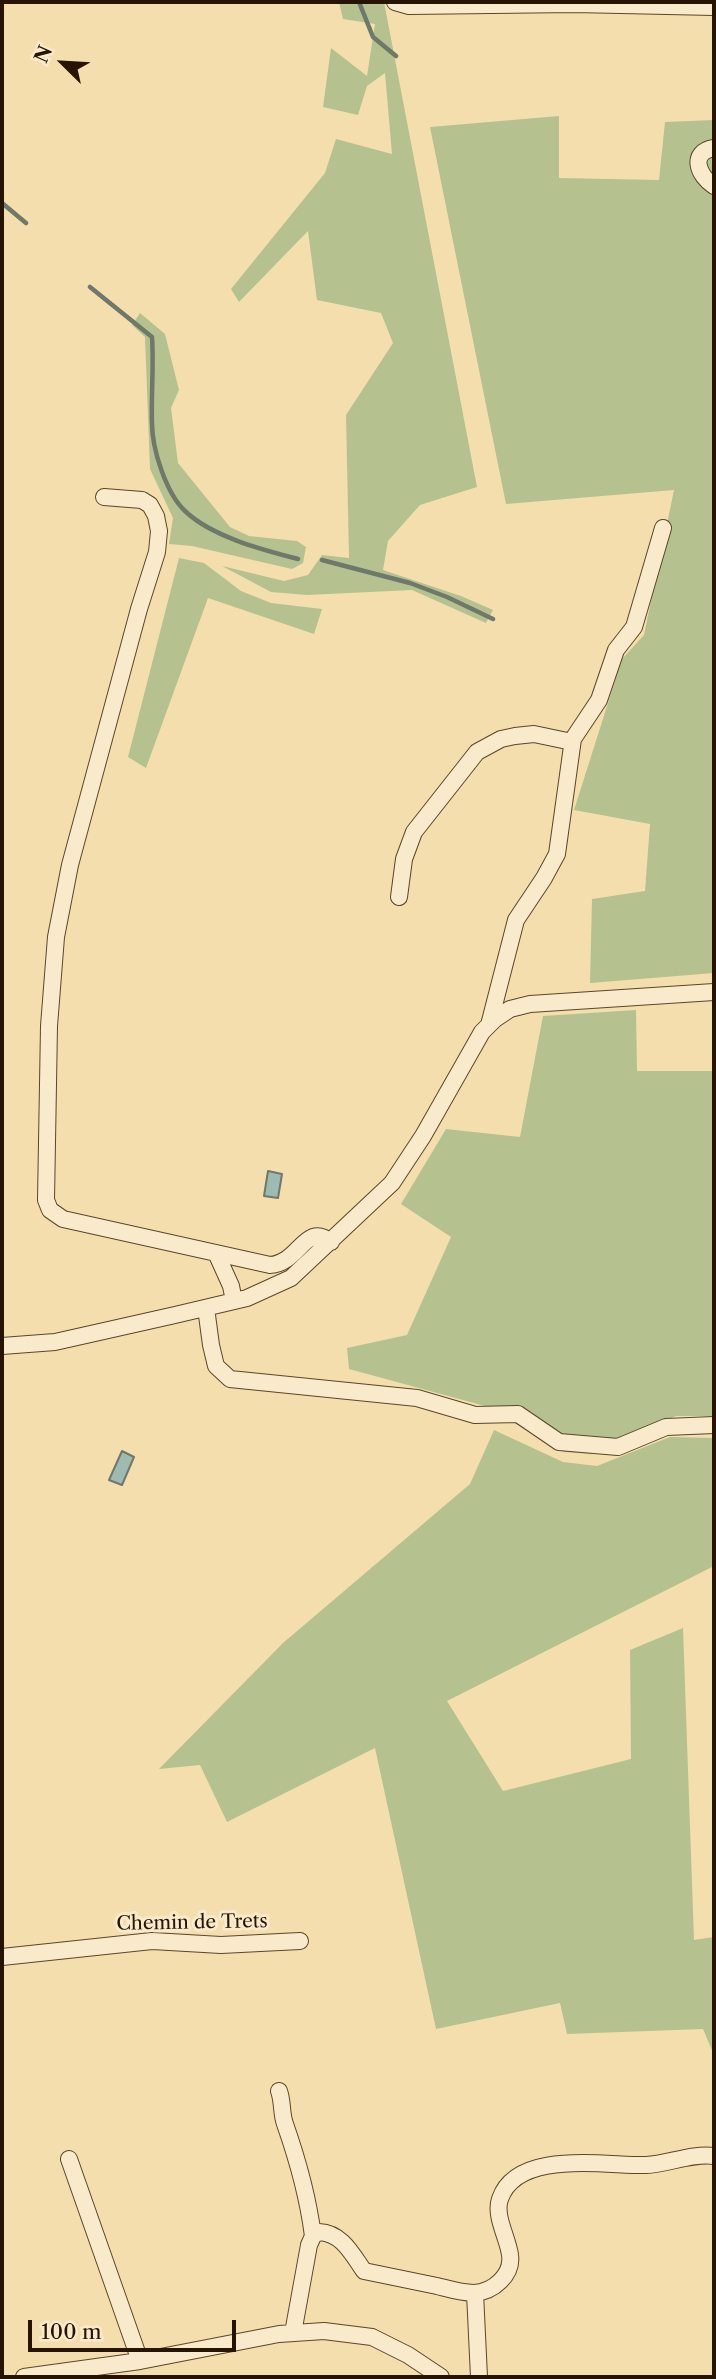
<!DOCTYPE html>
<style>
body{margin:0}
#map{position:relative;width:716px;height:2379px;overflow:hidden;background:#f4dead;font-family:"Libre Caslon Text",serif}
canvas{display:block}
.frame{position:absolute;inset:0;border:4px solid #271400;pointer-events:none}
.north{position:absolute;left:28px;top:28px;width:70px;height:70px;-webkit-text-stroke:5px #f8eaca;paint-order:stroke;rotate:294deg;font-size:19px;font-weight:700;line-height:28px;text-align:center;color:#271400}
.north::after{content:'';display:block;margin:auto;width:24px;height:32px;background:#271400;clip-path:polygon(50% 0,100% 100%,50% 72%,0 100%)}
.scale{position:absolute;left:28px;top:2320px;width:208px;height:32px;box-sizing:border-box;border:4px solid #271400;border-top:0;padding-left:9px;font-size:21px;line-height:24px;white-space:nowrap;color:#271400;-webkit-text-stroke:5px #f8eaca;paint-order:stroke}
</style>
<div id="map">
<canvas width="716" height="2379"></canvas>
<div class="frame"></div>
<div class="north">N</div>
<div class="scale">100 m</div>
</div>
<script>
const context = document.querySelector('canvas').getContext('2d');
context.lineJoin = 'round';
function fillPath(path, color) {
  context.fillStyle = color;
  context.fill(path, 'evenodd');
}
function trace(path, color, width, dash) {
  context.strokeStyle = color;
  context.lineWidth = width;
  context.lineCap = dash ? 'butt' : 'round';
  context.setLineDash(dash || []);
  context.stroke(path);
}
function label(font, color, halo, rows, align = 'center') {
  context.font = font + ' "Libre Caslon Text",serif';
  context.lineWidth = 6;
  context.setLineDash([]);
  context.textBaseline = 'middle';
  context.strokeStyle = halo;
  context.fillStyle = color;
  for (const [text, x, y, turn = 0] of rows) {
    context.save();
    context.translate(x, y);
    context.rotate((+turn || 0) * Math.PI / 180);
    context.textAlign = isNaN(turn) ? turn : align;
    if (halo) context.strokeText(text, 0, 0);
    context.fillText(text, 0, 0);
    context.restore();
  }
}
fillPath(new Path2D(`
 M 339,2 L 384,2 L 477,487 L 420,505 L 388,541 L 383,570 L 461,596 L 493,610 L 486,623 L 412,590 L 307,595 L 271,592 L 222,566 L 284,581 L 308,575 L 322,555 L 349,558 L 346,415 L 393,343 L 381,313 L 317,300 L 308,231 L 239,302 L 231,289 L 325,173 L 336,139 L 392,154 L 385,73 L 367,86 L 358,115 L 323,107 L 331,48 L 367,76 L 375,24 L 343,19 Z
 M 559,116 L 559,178 L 659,180 L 665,122 L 714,120 L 714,973 L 590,983 L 592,899 L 645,891 L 650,824 L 574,810 L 622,659 L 644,635 L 674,490 L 506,504 L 430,127 Z
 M 140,313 L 165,334 L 179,390 L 171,408 L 178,463 L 230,527 L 249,536 L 297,541 L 306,547 L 303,563 L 292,569 L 192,546 L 169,544 L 173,518 L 150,469 L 145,337 L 132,325 Z
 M 179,558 L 204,563 L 241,591 L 271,603 L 322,609 L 314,634 L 208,598 L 146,768 L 128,757 Z
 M 636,1010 L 637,1071 L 714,1071 L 714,1416 L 676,1416 L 592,1454 L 564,1452 L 485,1406 L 349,1369 L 347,1348 L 407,1335 L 451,1237 L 401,1204 L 446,1129 L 520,1137 L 543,1016 Z
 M 494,1430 L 563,1462 L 597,1466 L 670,1437 L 714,1438 L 714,1566 L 447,1701 L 503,1791 L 631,1759 L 630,1650 L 683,1628 L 694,1940 L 714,1937 L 714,2055 L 703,2029 L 567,2034 L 560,2003 L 436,2029 L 375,1748 L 227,1822 L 200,1765 L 159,1769 L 283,1643 L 470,1484 Z`), '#b5c28f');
const water = new Path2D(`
 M 268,1171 L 282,1174 L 278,1198 L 264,1196 Z
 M 122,1451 L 134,1457 L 122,1485 L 109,1480 Z`);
fillPath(water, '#9ebbb2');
trace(water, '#6e786b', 2);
trace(new Path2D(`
 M 359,2 L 373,37 L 396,56
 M 2,203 L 26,223
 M 90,287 L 152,337 C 154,366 151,394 152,423 C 152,449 166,493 185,511 C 212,537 264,550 298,559
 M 322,560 L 410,583 L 447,597 L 493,619`), '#6e786b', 4.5);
const minor = new Path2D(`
 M 395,2 L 409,6 L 574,4 L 714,7
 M 714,148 C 689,152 698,176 714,186
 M 104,497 L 142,500 L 150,505 L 156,516 L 159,531 L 157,552 L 139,609 L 70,865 L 56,937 L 49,1026 L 46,1200 L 50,1210 L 63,1219 L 270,1265 C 300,1263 305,1221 331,1242
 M 399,897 L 404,859 L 414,832 L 477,752 L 501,739 L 515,736 L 534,734 L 572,742
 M 489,1025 L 516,920 L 544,878 L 557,854 L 573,739 L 599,700 L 616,650 L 634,627 L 663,528
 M 217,1255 L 231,1286 L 234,1301
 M 206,1308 L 211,1345 L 216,1366 L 230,1379 L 417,1398 L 475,1415 L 518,1414 L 559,1442 L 618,1447 L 666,1427 L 714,1425
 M 2,1346 L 55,1342 L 175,1315 L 247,1298 L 291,1278 L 392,1183 L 423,1136 L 482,1032 L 495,1019 L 510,1009 L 530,1004 L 714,992
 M 2,1957 L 152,1941 L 221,1945 L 300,1941
 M 279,2091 C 283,2102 281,2113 285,2124 C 298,2161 308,2197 313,2236
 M 69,2159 L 140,2361
 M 475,2293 L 479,2377
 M 293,2333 L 309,2245 L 313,2236 L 319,2232 C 342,2233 352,2254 364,2271 C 388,2276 413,2281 437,2286 C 449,2289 462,2293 474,2293 C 493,2292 513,2275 510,2255 C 508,2238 494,2216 500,2199 C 517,2149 606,2166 646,2165 C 668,2164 692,2153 714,2156
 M 24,2377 L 140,2361 L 279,2334 L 324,2331 L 372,2337 L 408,2355 L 441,2377`);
trace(minor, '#5a462b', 18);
trace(minor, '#f8eaca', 16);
label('19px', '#271400', '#f8eaca', [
 ["Chemin de Trets",192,1923,-1]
]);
</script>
